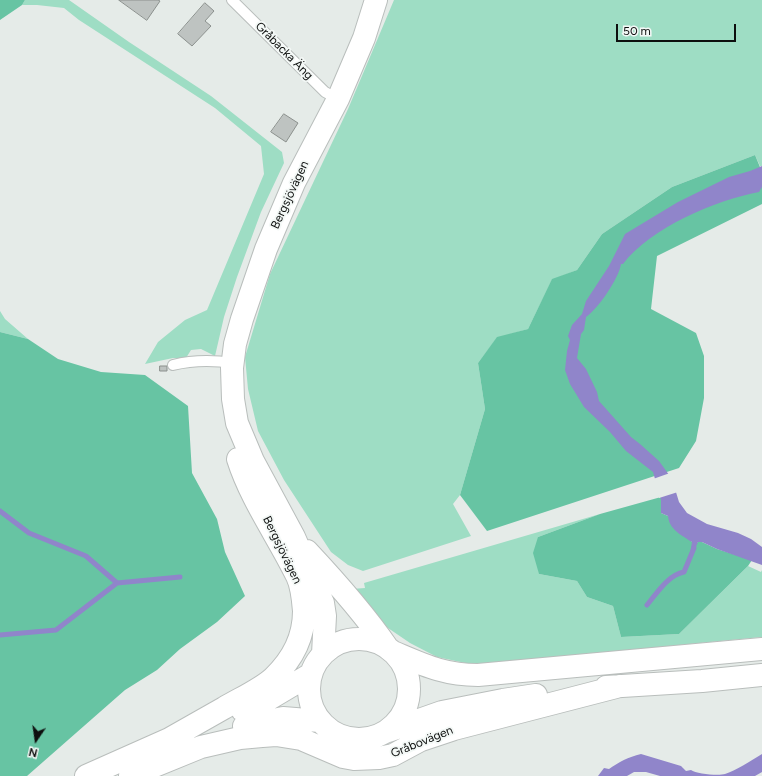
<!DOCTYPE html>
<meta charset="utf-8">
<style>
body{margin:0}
#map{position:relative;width:762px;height:776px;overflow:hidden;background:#e5ebe8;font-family:Figtree,sans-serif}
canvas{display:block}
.north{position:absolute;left:16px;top:720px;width:40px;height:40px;-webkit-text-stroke:3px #f3f8f6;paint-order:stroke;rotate:193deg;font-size:11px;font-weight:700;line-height:16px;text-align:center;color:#0d0f0e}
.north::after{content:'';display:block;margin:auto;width:14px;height:18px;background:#0d0f0e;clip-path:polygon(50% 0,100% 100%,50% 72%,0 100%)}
.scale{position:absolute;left:616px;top:24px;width:120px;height:18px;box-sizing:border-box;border:2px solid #0d0f0e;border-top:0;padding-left:5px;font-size:12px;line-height:14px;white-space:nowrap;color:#0d0f0e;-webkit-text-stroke:3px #f3f8f6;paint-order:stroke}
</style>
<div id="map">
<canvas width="762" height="776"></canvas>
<div class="north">N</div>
<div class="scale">50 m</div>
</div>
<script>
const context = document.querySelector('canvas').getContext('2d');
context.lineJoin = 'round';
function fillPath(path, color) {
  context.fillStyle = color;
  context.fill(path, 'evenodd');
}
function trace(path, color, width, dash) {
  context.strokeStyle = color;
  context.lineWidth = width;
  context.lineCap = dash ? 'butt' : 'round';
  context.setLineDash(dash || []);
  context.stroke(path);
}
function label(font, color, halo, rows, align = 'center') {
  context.font = font + ' Figtree,sans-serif';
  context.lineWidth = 3.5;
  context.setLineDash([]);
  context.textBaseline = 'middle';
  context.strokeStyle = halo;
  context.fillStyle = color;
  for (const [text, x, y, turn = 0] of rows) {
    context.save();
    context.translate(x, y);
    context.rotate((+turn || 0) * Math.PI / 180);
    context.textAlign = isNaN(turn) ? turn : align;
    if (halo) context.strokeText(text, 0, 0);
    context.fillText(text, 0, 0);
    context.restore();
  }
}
fillPath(new Path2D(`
 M 25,0 L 69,0 L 129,42 L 211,96 L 282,152 L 284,163 L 261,212 L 237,277 L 224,317 L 215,356 L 201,349 L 191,350 L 186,358 L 173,358 L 145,364 L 158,342 L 185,320 L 207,310 L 264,174 L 261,146 L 215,108 L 79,20 L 64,8 L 37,5 L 22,5 Z
 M 394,0 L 762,0 L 762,166 L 760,166 L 755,155 L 672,187 L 602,234 L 577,270 L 552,280 L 528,329 L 497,338 L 478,363 L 485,409 L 460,495 L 453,504 L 471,536 L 363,571 L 348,565 L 331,552 L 284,480 L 258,431 L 248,389 L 245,357 L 270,274 L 348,109 Z
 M 0,311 L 5,319 L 28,339 L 0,332 Z
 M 600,514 L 538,537 L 539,574 L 577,581 L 587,597 L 613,606 L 621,637 L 679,634 L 748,566 L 761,572 L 762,570 L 762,637 L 515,661 L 470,664 L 437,657 L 410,643 L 388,628 L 351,589 L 365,588 L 364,583 Z`), '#9eddc4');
fillPath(new Path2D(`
 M 0,0 L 25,0 L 22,5 L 0,20 Z
 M 755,155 L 762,172 L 762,204 L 657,256 L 651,309 L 696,333 L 704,356 L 704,398 L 696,441 L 679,468 L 487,531 L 460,495 L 485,409 L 478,363 L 497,337 L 528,329 L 552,279 L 577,270 L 602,234 L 672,187 Z
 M 0,332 L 28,339 L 58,359 L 101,372 L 145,375 L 188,406 L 192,473 L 217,519 L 225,552 L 245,596 L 217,622 L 180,649 L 157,670 L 125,690 L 27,776 L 0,776 Z
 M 661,497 L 661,513 L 668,516 L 692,542 L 692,547 L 698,542 L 702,542 L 717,549 L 752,560 L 748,566 L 679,634 L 621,637 L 613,606 L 587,597 L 577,581 L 539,574 L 533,553 L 538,537 L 600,514 Z`), '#67c4a3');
fillPath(new Path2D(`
 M 762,166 L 762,187 L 759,192 C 716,200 650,228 623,264 L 621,264 C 619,278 598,309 586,317 L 584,330 L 581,334 L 577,358 L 586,369 L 597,392 L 599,401 L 631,437 L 640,444 L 659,461 L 672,479 L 679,502 L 687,513 L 707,524 L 738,533 L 751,539 L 762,547 L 762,565 L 717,549 L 702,542 L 698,542 L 693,554 L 690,554 L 692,542 C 681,535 669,529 668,516 L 661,513 L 661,500 L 653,472 L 626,451 L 610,432 L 584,407 L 570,384 L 565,370 L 567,351 L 570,340 L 568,336 L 572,325 L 582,314 L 586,301 L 609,266 L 625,234 L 678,202 L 729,177 L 750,171 Z
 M 641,754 L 681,766 L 686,771 L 691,770 C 696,774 719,776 725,774 C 735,771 752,760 762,754 L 762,772 L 755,776 L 660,776 L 646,772 L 634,772 L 627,776 L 598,776 L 604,768 L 609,769 C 619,762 628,757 641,754 Z`), '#9085ca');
fillPath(new Path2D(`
 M 670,473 L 674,478 L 678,492 L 659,498 L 653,479 Z`), '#e5ebe8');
trace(new Path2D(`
 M 0,511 L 29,533 L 86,556 L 117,583
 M 647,605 C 657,593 668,575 684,572 L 694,548
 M 0,635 L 56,630 L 117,583 L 180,577`), '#9085ca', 5);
const building = new Path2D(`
 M 119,0 L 158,0 L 160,1 L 147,20 Z
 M 205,3 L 214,11 L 205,21 L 211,26 L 192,46 L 178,34 Z
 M 284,114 L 298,123 L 286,142 L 271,132 Z
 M 160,366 L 167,366 L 167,371 L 160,371 Z`);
fillPath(building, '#bec3c1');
trace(building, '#8b908d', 1);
const lane = new Path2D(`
 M 232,0 L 325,92 L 338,99
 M 173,365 C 193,360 212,360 233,363`);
const secondary = new Path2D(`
 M 307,551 C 336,582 363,612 387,647
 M309 689a50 50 0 1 1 100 0a50 50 0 1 1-100 0Z
 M 393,652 C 424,665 444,675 478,675 L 762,649
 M 323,654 L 325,616 L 323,603 L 294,537 L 253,461 L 237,423 L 233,399 L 232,368 L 235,344 L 242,319 L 266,249 L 294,183 L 338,99 L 364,38 L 376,0
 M 606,687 L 702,681 L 762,675
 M 242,710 L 269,699 L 311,674
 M 244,726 L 283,718 L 320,721
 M 388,731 L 442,712 L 503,700 L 536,695
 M 171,738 C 189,728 206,718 224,708 C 239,699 261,689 273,678 C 292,660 304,637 304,611 C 303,599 302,586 297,576 C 278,537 251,500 238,459
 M 86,776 L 185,732
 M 130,776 L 201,747 L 240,738 L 262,736 L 276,735 L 301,739 L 343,757 L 354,759 L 379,758 L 393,755 L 421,740 L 454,729 L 620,686`);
trace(lane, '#b9bebc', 12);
trace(secondary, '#b9bebc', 24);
trace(lane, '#fff', 10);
trace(secondary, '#fff', 22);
label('12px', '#0d0f0e', '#f3f8f6', [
 ["Gråbacka Äng",284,51,45],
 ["Bergsjövägen",290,195,-65],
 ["Bergsjövägen",282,550,64],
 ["Gråbovägen",422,742,-22]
]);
</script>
